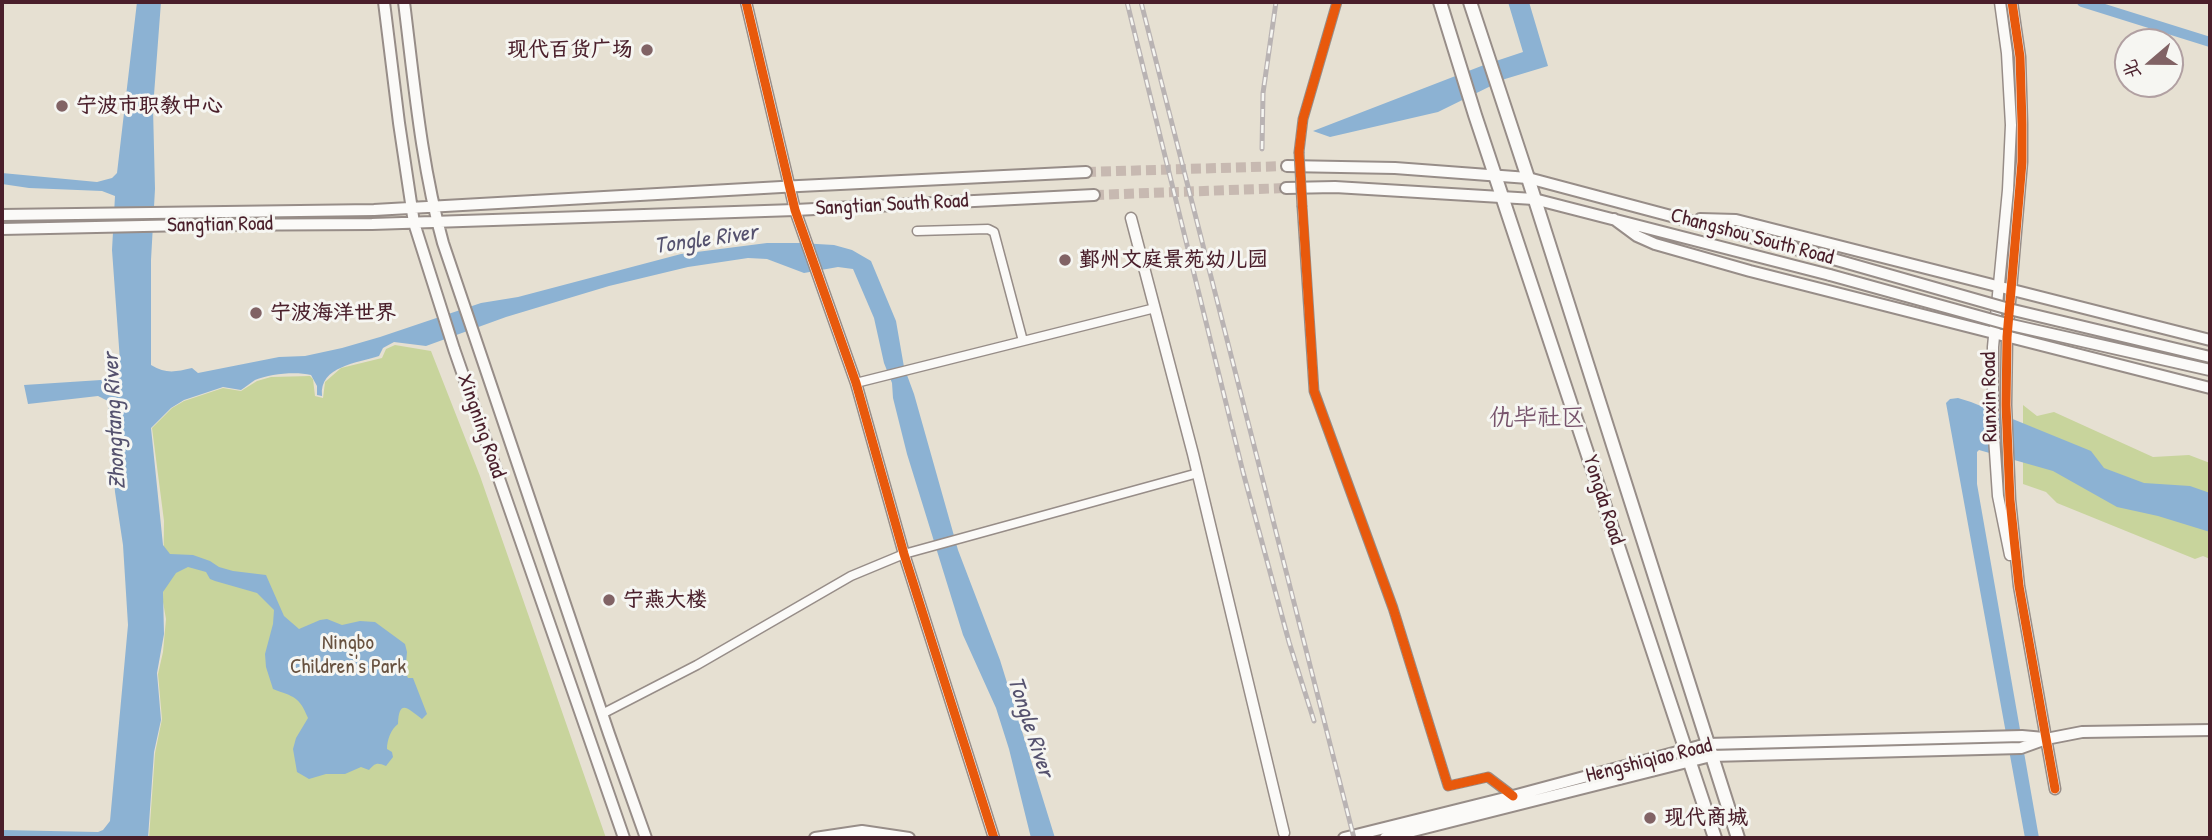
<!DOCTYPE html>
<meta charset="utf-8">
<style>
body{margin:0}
#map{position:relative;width:2212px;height:840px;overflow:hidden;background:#e6e0d2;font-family:"Patrick Hand","LXGW WenKai TC",sans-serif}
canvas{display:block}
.frame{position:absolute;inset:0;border:4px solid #4a1f2b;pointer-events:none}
.north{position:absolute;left:2114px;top:28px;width:70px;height:70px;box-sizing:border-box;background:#f6f6f2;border:2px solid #b1a0a2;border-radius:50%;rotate:250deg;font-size:19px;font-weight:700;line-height:28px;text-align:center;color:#4a1f2b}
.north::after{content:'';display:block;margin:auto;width:24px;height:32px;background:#816365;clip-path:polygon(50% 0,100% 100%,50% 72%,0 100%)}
</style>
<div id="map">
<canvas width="2212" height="840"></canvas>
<div class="frame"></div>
<div class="north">北</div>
</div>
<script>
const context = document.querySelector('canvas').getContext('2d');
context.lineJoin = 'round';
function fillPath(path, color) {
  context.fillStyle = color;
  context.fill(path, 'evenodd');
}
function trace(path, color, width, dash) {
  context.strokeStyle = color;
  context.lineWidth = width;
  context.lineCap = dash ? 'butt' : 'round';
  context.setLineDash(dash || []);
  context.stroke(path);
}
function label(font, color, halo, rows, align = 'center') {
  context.font = font + ' "Patrick Hand","LXGW WenKai TC",sans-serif';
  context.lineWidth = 6;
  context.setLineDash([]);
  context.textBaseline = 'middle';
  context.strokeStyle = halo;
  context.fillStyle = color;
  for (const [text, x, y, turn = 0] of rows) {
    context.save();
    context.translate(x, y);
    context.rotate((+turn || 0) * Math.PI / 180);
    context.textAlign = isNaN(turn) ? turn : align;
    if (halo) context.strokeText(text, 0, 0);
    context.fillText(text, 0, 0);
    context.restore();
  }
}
fillPath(new Path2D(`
 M 395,345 L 431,351 L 480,476 L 606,838 L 149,838 L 155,753 L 162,719 L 158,674 L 163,652 L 166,619 L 163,602 L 164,521 L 152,428 L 172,408 L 184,401 L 223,388 L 241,391 L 257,381 L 271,377 L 310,376 L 313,379 L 315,396 L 323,398 L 325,382 L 341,368 L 382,358 L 386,349 Z
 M 2023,405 L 2037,416 L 2054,412 L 2153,457 L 2189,455 L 2210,463 L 2210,559 L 2203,556 L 2195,559 L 2057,503 L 2046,492 L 2023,484 Z`), '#c8d49c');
fillPath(new Path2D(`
 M 137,2 L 161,2 L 153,108 L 155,189 L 151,260 L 151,365 C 166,374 175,372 192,368 L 198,373 L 279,357 L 305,356 L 342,348 L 380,337 L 481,303 L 518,297 L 681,254 L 767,243 L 800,243 L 834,245 L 852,250 L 871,261 L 896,321 L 904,367 L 914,394 L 958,550 L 1000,660 L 1055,838 L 1031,838 L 1009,749 L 996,708 L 963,635 L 907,454 L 893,398 L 892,383 L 884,363 L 874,318 L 853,269 L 838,267 L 804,273 L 767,259 L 748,258 L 688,267 L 609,286 L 506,317 L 426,346 L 394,342 L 383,348 L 379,356 C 358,363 319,366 322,396 L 317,395 L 317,386 L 311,375 C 295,371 270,374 255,380 C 250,383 246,387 241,390 L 223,387 L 184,400 L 171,408 L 151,428 L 163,545 L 170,554 L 193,555 L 210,561 L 219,567 L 233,571 L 266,575 L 284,616 L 299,629 L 320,620 L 327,619 L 342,625 L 360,621 L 375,622 L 405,644 L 407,652 L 406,663 L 402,665 L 408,678 L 413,678 L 427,714 L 422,719 C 409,710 399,697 398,724 C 391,729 387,740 387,749 L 392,752 L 393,757 L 386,766 C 377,762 375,763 369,770 L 361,767 L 345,774 L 326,774 L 309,779 L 297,772 L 293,749 L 296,738 L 308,718 C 299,696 294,697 273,689 L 266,667 L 265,654 L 273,624 L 274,610 L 257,593 L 215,581 L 210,579 L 206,572 L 188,567 L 176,573 L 163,592 L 164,634 L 157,673 L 161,720 L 154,752 L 148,838 L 2,838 L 2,830 L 98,832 L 103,830 L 110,821 L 128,625 L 123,545 L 115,492 L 108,401 L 98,396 L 28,404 L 24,385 L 101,380 L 115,372 L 120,361 L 112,250 L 115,196 L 102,191 L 29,188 L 2,184 L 2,173 L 97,182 L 112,178 L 117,173 Z
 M 1508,2 L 1529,2 L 1548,66 L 1505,79 L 1438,112 L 1330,137 L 1313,131 L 1484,65 L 1523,52 Z
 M 1958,398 L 1971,402 L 2091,451 L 2104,468 L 2144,483 L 2190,486 L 2210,493 L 2210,532 L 2158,516 L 2117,507 L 2053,471 L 1979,450 L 1977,452 L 1977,484 L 2039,838 L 2025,838 L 1946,403 L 1950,399 Z`), '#8cb2d3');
trace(new Path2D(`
 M 2082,2 L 2210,42`), '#8cb2d3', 10);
trace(new Path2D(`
 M 1086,172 L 1287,166
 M 1094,195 L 1286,188`), '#c7b9b1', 10, [10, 5]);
const minor = new Path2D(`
 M 1299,152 L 1303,119 L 1337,2
 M 1302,207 L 1314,391 L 1393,608 L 1448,786 L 1488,777 L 1513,796
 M 917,231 L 988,229 L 994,232 L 1023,341
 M 856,383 L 1155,308
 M 602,714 L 697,665 L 851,576 L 904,554 L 1198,473`);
const tertiary = new Path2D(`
 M 746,2 L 795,210 L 856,383 L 904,554 L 994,838
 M 2000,2 L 2007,53 L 2011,125 L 2008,190 L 1993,347 L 1993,422 L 1998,496 L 2010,555
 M 2012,2 L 2020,57 L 2022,124 L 2022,162 L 2007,337 L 2006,405 L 2010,500 L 2019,586 L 2055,789
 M 1131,218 L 1193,454 L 1284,833`);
const secondary = new Path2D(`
 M 384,2 L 399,123 L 414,223 L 454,349 L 624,838
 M 404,2 C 414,82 421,164 443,243 L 609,734 L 646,838
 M 1287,166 L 1395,168 L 1528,178 L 1833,259
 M 1286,188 L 1335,187 L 1534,199 L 1830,275
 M 2,215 L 374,210 L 799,186 L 1086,172
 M 1614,219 L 1637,236 L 1655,244 L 1750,271 L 2210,388
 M 1700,219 L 1736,220 L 2210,340
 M 2,229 L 190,225 L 372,224 L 795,210 L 1094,195
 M 815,838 L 862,831 L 909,838
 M 1344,838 L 1513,796 L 1707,744 L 2022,736 L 2044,738
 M 1385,838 L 1711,756 L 2021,748 L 2046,739 L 2082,732 L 2210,730`);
const primary = new Path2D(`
 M 1440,2 L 1475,115 L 1715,838
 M 1470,2 L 1528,178 L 1738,838`);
trace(minor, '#978d88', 11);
trace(tertiary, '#978d88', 13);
trace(secondary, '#978d88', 14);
trace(primary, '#978d88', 16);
trace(minor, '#fbfaf8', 8);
trace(tertiary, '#fbfaf8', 10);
trace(secondary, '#fbfaf8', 10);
trace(primary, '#fbfaf8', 12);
const rail = new Path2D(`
 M 1127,2 L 1243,472 L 1289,642 L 1314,721
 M 1141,2 L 1354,838
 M 1262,149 L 1263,93 L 1276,2`);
trace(rail, '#b9b3b3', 5);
trace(rail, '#f6f6f2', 2.5, [8]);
const minorBridge = new Path2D(`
 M 1299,152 L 1302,207`);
const secondaryBridge = new Path2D(`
 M 1833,259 L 2009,309 L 2210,357
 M 1830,275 L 2007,324 L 2210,370`);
trace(minorBridge, '#978d88', 11, []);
trace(secondaryBridge, '#978d88', 14, []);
trace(minorBridge, '#fbfaf8', 8);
trace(secondaryBridge, '#fbfaf8', 10);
trace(new Path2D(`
 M 746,2 L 795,210 L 856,383 L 904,554 L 994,838
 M 1337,2 L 1303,119 L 1299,152 L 1314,391 L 1393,608 L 1448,786 L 1488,777 L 1513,796
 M 2012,2 L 2020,57 L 2022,124 L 2022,162 L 2007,337 L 2006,405 L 2010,500 L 2019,586 L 2055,789`), '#e8590c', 9);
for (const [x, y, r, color] of [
 [647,50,7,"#816365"],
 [62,106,7,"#816365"],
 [1065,260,7,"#816365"],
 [256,313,7,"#816365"],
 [609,600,7,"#816365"],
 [1650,818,7,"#816365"]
]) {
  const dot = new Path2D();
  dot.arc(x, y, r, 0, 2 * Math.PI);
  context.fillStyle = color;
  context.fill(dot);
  trace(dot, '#f6f6f2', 2.5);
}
label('bold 21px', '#4a1f2b', '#f6f6f2', [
 ["现代百货广场",633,50,"right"],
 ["宁波市职教中心",76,106],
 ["鄞州文庭景苑幼儿园",1079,260],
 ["宁波海洋世界",270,313],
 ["宁燕大楼",623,600],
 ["现代商城",1664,818]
], 'left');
label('21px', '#4a1f2b', '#f6f6f2', [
 ["Sangtian South Road",892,205,-3],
 ["Sangtian Road",220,225,-1],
 ["Changshou South Road",1752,237,15],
 ["Runxin Road",1990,397,-91],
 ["Xingning Road",481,426,71],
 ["Yongda Road",1603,500,72],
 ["Hengshiqiao Road",1649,761,-14]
]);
label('21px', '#685240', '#f6f6f2', [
 ["Ningbo",348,643],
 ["Children's Park",348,667]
]);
label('italic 23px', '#55526f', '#f6f6f2', [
 ["Tongle River",706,240,-8],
 ["Zhongtang River",115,421,-93],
 ["Tongle River",1030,727,72]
]);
label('24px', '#77536c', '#f6f6f2', [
 ["仇毕社区",1537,419]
]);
</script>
